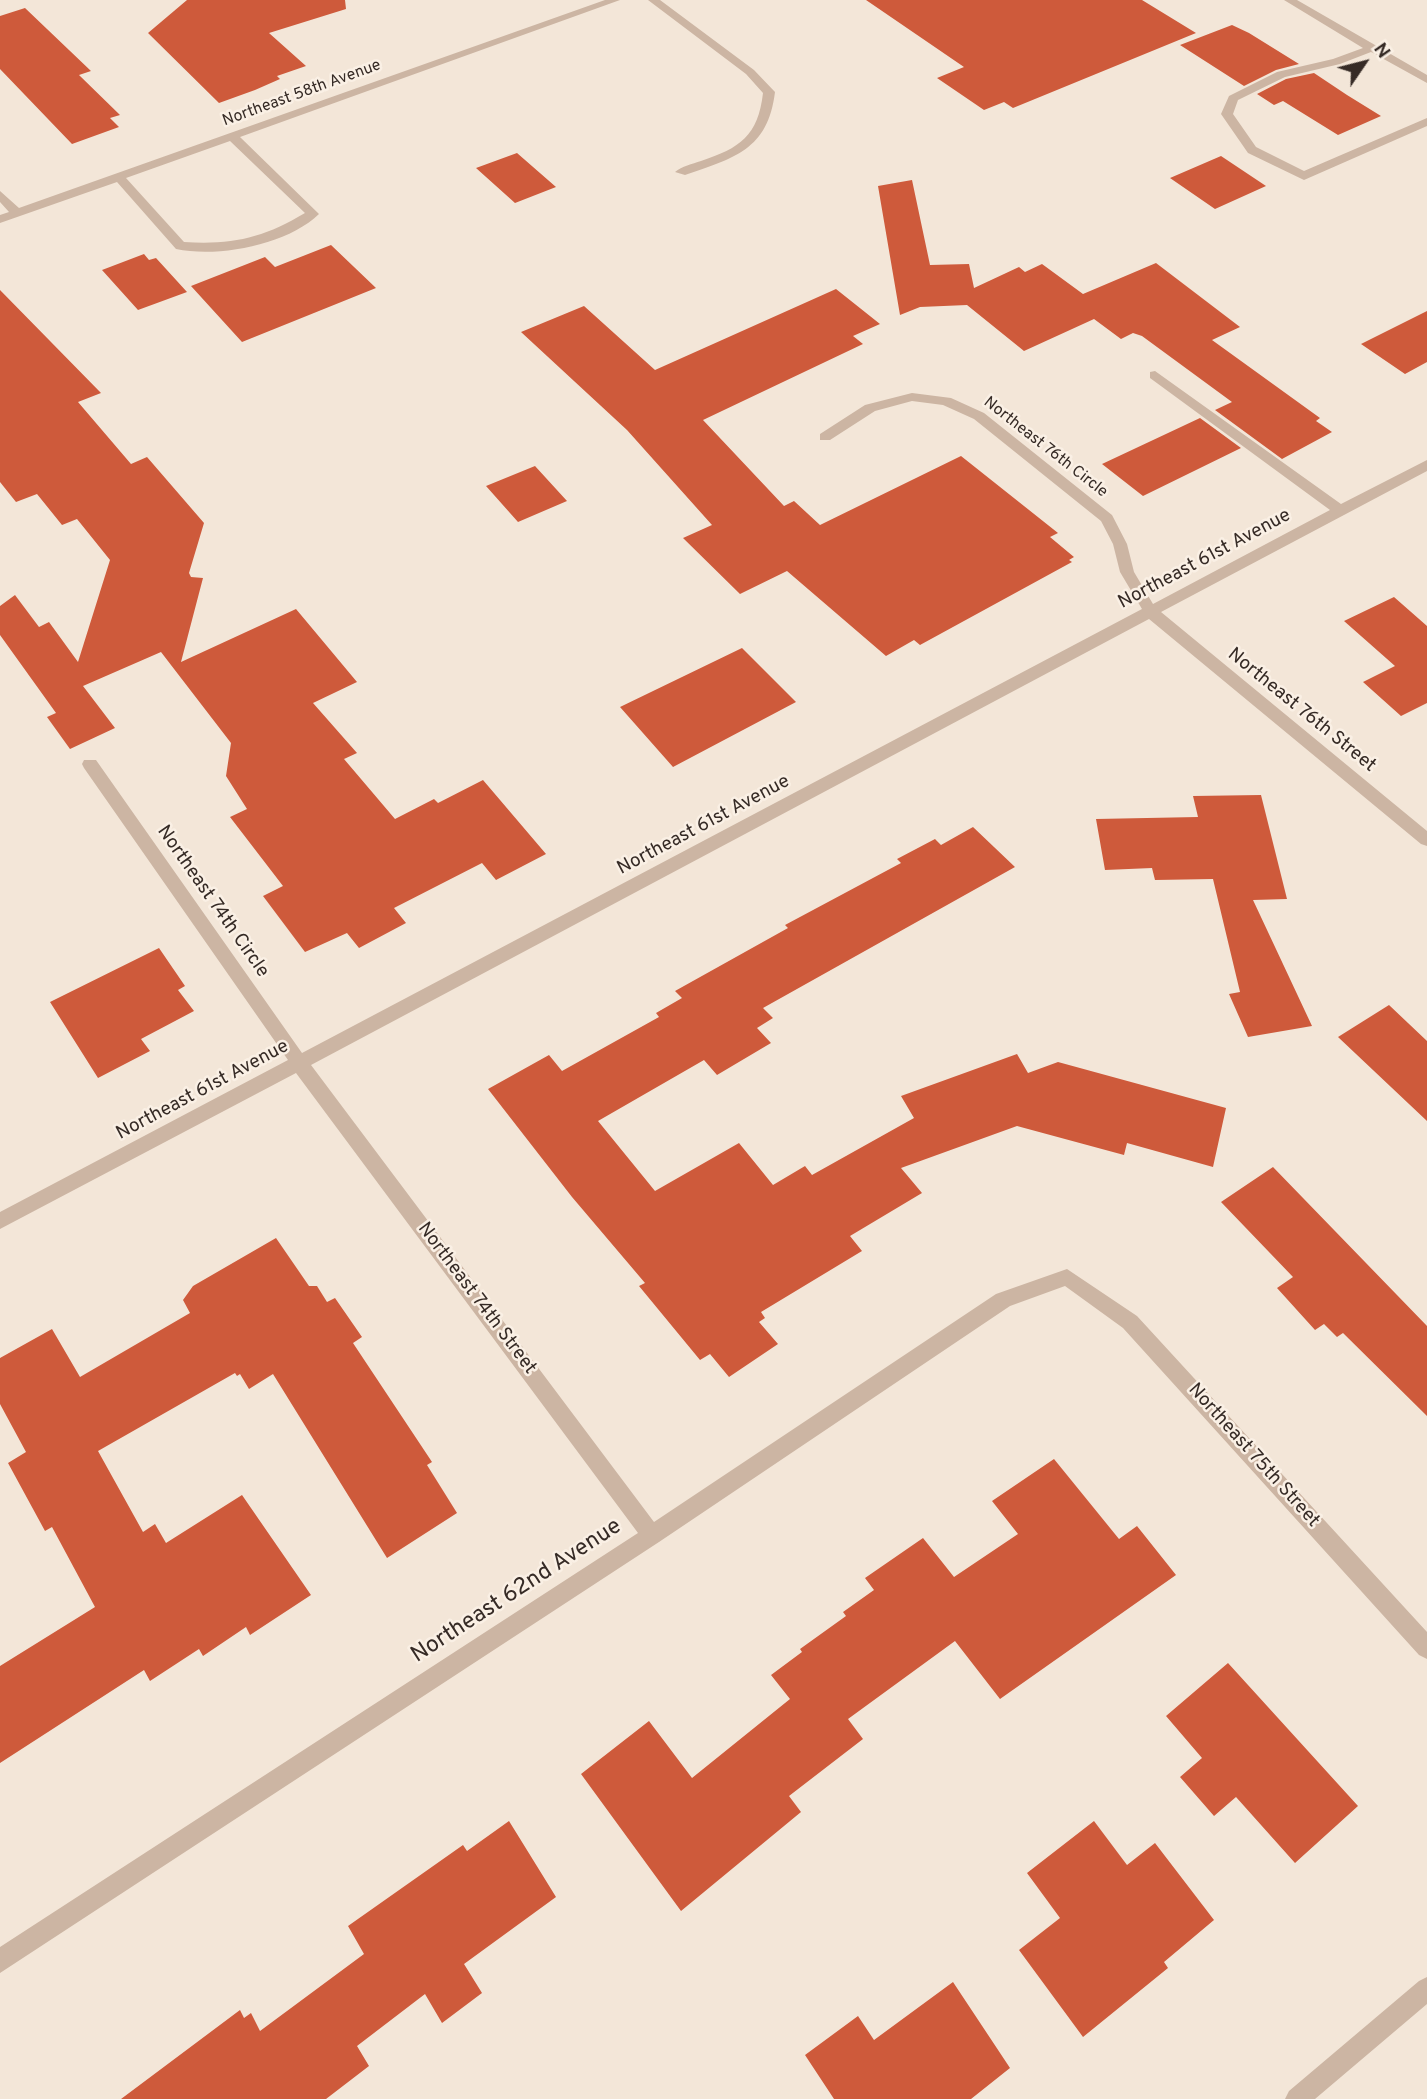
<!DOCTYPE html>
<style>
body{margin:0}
#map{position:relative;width:1427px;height:2099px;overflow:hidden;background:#f3e6d8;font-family:Overpass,sans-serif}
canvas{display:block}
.north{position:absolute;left:1329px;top:28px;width:70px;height:70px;-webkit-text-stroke:5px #faf0e5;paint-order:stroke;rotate:55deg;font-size:19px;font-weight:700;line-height:28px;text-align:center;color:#362b26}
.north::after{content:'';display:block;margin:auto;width:24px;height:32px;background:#362b26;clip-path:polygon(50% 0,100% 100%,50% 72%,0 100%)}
</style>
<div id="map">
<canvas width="1427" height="2099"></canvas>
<div class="north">N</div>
</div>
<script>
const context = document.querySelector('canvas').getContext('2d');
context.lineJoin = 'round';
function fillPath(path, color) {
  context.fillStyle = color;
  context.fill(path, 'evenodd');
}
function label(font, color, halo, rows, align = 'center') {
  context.font = font + ' Overpass,sans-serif';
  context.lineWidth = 5;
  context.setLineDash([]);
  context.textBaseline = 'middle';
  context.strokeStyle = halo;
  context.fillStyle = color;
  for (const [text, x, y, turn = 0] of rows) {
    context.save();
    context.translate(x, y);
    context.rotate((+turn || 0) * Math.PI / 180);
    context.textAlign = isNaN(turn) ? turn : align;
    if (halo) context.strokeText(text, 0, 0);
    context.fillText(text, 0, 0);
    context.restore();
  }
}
fillPath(new Path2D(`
 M 187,0 L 345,0 L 346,9 L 269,33 L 306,66 L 277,76 L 280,79 L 255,90 L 219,103 L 148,33 Z
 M 866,0 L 1142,0 L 1196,33 L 1013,108 L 1004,102 L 984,110 L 937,78 L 964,67 Z
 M 25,8 L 91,71 L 79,75 L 120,115 L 110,118 L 119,127 L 72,144 L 0,69 L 0,16 Z
 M 1232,25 L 1249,33 L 1299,64 L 1276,70 L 1244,86 L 1180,45 Z
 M 1314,73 L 1347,95 L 1381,116 L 1338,135 L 1283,101 L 1274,105 L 1257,94 L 1286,79 Z
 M 517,153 L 556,187 L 515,203 L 476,168 Z
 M 1221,156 L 1266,186 L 1215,209 L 1170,178 Z
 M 912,180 L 930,265 L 969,264 L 974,288 L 1019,267 L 1025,272 L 1042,264 L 1083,294 L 1156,263 L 1240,327 L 1212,340 L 1320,418 L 1316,421 L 1332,432 L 1282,459 L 1215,410 L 1232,402 L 1142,336 L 1133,333 L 1121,339 L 1094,319 L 1024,351 L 967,305 L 920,307 L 900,315 L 878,186 Z
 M 331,245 L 376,288 L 242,342 L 191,286 L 265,257 L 275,267 Z
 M 144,254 L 149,260 L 156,258 L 187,292 L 138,310 L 102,270 Z
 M 836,289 L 880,324 L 853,336 L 863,344 L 703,420 L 784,506 L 794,501 L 820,525 L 961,456 L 1058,533 L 1050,537 L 1074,557 L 1069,560 L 1072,562 L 920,645 L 914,640 L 886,656 L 787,571 L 740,594 L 683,538 L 712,525 L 627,430 L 521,332 L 584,306 L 655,370 Z
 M 0,290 L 101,393 L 78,402 L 131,464 L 147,457 L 204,523 L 189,573 L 191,577 L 203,578 L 181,662 L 296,609 L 357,682 L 313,703 L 357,753 L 344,759 L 395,819 L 434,799 L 438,803 L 483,780 L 546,854 L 496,880 L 482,863 L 394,908 L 406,923 L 359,948 L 347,933 L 305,952 L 263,896 L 283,886 L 230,817 L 247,809 L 226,776 L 231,743 L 161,652 L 83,686 L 115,728 L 70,749 L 47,717 L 56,713 L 0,635 L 0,606 L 15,595 L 39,627 L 49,622 L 78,662 L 110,560 L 77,519 L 62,525 L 37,494 L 16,502 L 0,482 Z
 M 1427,311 L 1427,362 L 1405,374 L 1361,344 Z
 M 1200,418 L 1241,448 L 1143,496 L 1102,464 Z
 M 535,466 L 567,501 L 518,522 L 486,486 Z
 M 1394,597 L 1427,626 L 1427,703 L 1401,716 L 1363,682 L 1395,666 L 1344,621 Z
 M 742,648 L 796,702 L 673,767 L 620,707 Z
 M 1261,795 L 1287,899 L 1253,900 L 1312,1026 L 1248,1037 L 1229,994 L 1240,992 L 1213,879 L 1155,880 L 1152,868 L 1105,870 L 1096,819 L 1198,817 L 1193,796 Z
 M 973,827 L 1015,867 L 763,1008 L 773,1018 L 757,1028 L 771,1043 L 717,1075 L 704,1060 L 598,1121 L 655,1191 L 739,1143 L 773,1185 L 805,1166 L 812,1175 L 914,1118 L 901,1096 L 1017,1054 L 1028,1073 L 1058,1062 L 1226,1108 L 1213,1167 L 1127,1143 L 1124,1155 L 1017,1126 L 901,1168 L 922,1193 L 850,1236 L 862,1251 L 761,1312 L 765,1318 L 759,1322 L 778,1344 L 729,1377 L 710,1354 L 700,1360 L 639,1286 L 645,1283 L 572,1197 L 488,1089 L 549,1055 L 562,1071 L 659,1017 L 656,1013 L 682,998 L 675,991 L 788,928 L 785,925 L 901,863 L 897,859 L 935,839 L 941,845 Z
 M 159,948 L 185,986 L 178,990 L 194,1011 L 141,1039 L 150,1051 L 98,1078 L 50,1002 Z
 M 1389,1005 L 1427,1041 L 1427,1121 L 1338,1037 Z
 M 1273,1167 L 1427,1326 L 1427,1416 L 1343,1333 L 1337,1337 L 1324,1324 L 1315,1330 L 1277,1288 L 1293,1277 L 1221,1202 Z
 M 276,1238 L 309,1286 L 317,1286 L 327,1302 L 335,1298 L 362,1337 L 353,1343 L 432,1462 L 427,1465 L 457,1513 L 387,1558 L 273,1374 L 249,1389 L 240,1374 L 237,1376 L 235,1373 L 98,1451 L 143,1532 L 155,1524 L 166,1543 L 242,1495 L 311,1595 L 250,1635 L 246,1627 L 203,1656 L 199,1649 L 150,1681 L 144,1670 L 0,1763 L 0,1666 L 95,1607 L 52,1527 L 45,1531 L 8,1463 L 26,1452 L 0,1404 L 0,1358 L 52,1329 L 80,1377 L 190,1313 L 183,1300 L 193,1286 Z
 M 1054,1459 L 1119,1539 L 1137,1526 L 1176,1575 L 1000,1699 L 955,1641 L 848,1719 L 863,1739 L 789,1796 L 801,1812 L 681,1911 L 581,1774 L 649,1721 L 692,1778 L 790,1699 L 771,1675 L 802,1652 L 800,1649 L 846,1616 L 843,1612 L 874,1590 L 865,1578 L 923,1538 L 954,1577 L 1018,1534 L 992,1501 Z
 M 1228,1663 L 1358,1806 L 1295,1863 L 1236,1797 L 1214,1816 L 1180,1777 L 1202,1758 L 1166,1716 Z
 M 509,1821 L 556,1897 L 464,1964 L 482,1993 L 442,2023 L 425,1994 L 357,2046 L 369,2066 L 326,2099 L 121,2099 L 240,2010 L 244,2018 L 251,2013 L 260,2031 L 364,1954 L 348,1926 L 463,1845 L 467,1851 Z
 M 1094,1821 L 1127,1865 L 1155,1843 L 1214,1920 L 1164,1962 L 1168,1968 L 1083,2037 L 1019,1950 L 1060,1918 L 1027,1873 Z
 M 953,1982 L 1010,2068 L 971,2099 L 834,2099 L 805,2055 L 858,2016 L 874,2040 Z`), '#ce5a3b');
fillPath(new Path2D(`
 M 605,0 L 620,0 L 240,137 L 319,214 C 287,245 218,258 176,249 L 117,182 L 0,223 L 0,215 L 9,212 L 0,202 L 0,191 L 19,208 ZM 230,141 L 305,213 C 263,238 233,245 184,242 L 126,178 Z
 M 648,0 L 660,0 L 754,70 L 775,92 C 768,150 734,158 685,175 L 675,172 C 682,166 692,164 701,161 C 740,148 758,136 763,93 L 746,74 Z
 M 1284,0 L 1297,0 L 1427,75 L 1427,83 L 1371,52 L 1340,64 L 1285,77 L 1238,100 L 1233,114 L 1256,147 L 1304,171 L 1427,118 L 1427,126 L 1304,180 L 1248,153 L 1221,114 L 1229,96 L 1277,72 L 1333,59 L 1363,48 Z
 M 1155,371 L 1341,504 L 1427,460 L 1427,471 L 1161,612 L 1427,831 L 1427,846 L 1421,844 L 1149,619 L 311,1065 L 654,1522 L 996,1294 L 1067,1269 L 1137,1316 L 1427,1632 L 1427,1659 L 1419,1655 L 1123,1328 L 1065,1286 L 1010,1306 L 659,1542 L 0,1973 L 0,1947 L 638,1533 L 296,1073 L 0,1229 L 0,1212 L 288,1060 L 84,768 L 82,764 L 84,760 L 96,760 L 302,1053 L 1142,609 L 1120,572 L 1113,544 L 1101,521 L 974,419 L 943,405 L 912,401 L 875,411 L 830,440 L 820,440 L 820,434 L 865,405 L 912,393 L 951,398 L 984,413 L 1112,515 L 1127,544 L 1134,572 L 1153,604 L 1330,510 L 1150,378 L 1150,372 Z
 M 1427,1977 L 1427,2004 L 1315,2099 L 1285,2099 L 1289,2091 L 1419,1981 Z`), '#ccb5a3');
label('16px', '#362b26', '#faf0e5', [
 ["Northeast 58th Avenue",302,94,-20],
 ["Northeast 76th Circle",1045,448,38]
]);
label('19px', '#362b26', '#faf0e5', [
 ["Northeast 61st Avenue",1205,560,-28],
 ["Northeast 76th Street",1301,711,39],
 ["Northeast 61st Avenue",704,826,-28],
 ["Northeast 74th Circle",212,902,55],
 ["Northeast 61st Avenue",203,1091,-28],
 ["Northeast 74th Street",476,1299,53],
 ["Northeast 75th Street",1253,1456,48]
]);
label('23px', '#362b26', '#faf0e5', [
 ["Northeast 62nd Avenue",517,1592,-33]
]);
</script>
